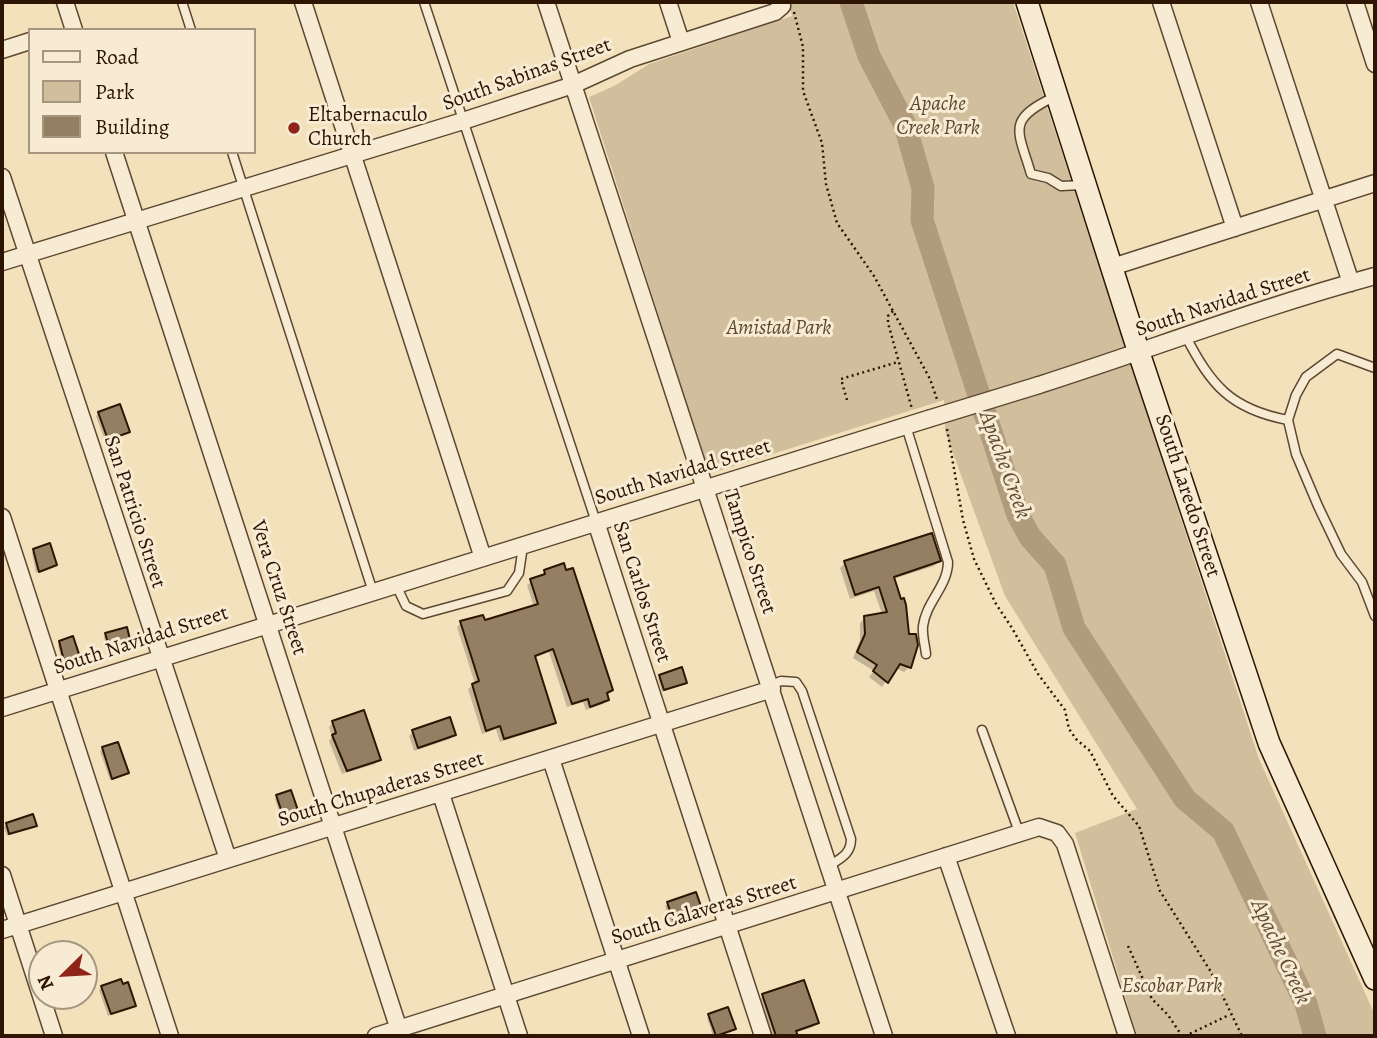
<!DOCTYPE html>
<style>
body{margin:0}
#map{position:relative;width:1377px;height:1038px;overflow:hidden;background:#f3e1bc;font-family:Alegreya,serif}
canvas{display:block}
.frame{position:absolute;inset:0;border:4px solid #2d1403;pointer-events:none}
.legend{position:absolute;left:28px;top:28px;width:228px;height:126px;box-sizing:border-box;background:#f7ecd3;border:2px solid #a69680;margin:0;padding:9px 12px;list-style:none;font-size:21px;color:#2d1403}
.legend li{display:flex;align-items:center;gap:14px;height:35px}
.legend b{width:35px;border:2px solid #a69680}
.north{position:absolute;left:28px;top:940px;width:70px;height:70px;box-sizing:border-box;background:#f7ecd3;border:2px solid #a69680;border-radius:50%;rotate:246deg;font-size:19px;font-weight:700;line-height:28px;text-align:center;color:#2d1403}
.north::after{content:'';display:block;margin:auto;width:24px;height:32px;background:#8f2418;clip-path:polygon(50% 0,100% 100%,50% 72%,0 100%)}
</style>
<div id="map">
<canvas width="1377" height="1038"></canvas>
<div class="frame"></div>
<ul class="legend">
<li><b style="height:9px;background:#f7ecd3"></b>Road</li>
<li><b style="height:19px;background:#d1be9d"></b>Park</li>
<li><b style="height:19px;background:#947f63"></b>Building</li>
</ul>
<div class="north">N</div>
</div>
<script>
const context = document.querySelector('canvas').getContext('2d');
context.lineJoin = 'round';
function fillPath(path, color) {
  context.fillStyle = color;
  context.fill(path, 'evenodd');
}
function trace(path, color, width, dash) {
  context.strokeStyle = color;
  context.lineWidth = width;
  context.lineCap = dash ? 'butt' : 'round';
  context.setLineDash(dash || []);
  context.stroke(path);
}
function label(font, color, halo, rows, align = 'center') {
  context.font = font + ' Alegreya,serif';
  context.lineWidth = 6;
  context.setLineDash([]);
  context.textBaseline = 'middle';
  context.strokeStyle = halo;
  context.fillStyle = color;
  for (const [text, x, y, turn = 0] of rows) {
    context.save();
    context.translate(x, y);
    context.rotate((+turn || 0) * Math.PI / 180);
    context.textAlign = isNaN(turn) ? turn : align;
    if (halo) context.strokeText(text, 0, 0);
    context.fillText(text, 0, 0);
    context.restore();
  }
}
fillPath(new Path2D(`
 M 788,2 L 1013,2 L 1259,759 L 1375,1015 L 1375,1036 L 1137,1036 L 1075,833 L 1137,809 L 1005,596 L 945,431 L 944,400 L 709,474 L 589,97 L 616,85 L 649,64 L 792,16 Z`), '#d1be9d');
fillPath(new Path2D(`
 M 99,413 L 128,432 L 105,441 L 96,416 Z
 M 34,551 L 55,565 L 36,573 L 32,553 Z
 M 939,561 L 934,566 L 893,579 L 907,635 L 916,645 L 909,667 L 904,672 L 895,668 L 882,687 L 869,677 L 874,671 L 853,658 L 860,640 L 860,623 L 865,618 L 882,614 L 874,591 L 850,599 L 840,568 L 845,563 Z
 M 545,571 L 612,690 L 598,694 L 607,700 L 603,704 L 586,710 L 583,702 L 567,707 L 549,652 L 534,658 L 554,722 L 550,726 L 500,742 L 496,729 L 482,734 L 468,689 L 475,684 L 457,627 L 461,623 L 483,622 L 534,607 L 527,585 L 541,577 Z
 M 106,634 L 130,644 L 108,652 L 104,637 Z
 M 60,643 L 79,659 L 63,666 L 58,645 Z
 M 660,677 L 685,682 L 662,692 L 658,679 Z
 M 333,722 L 379,760 L 375,764 L 342,774 L 329,741 L 332,737 L 329,727 Z
 M 413,732 L 454,735 L 450,739 L 414,751 L 409,736 Z
 M 103,749 L 127,773 L 124,775 L 110,780 L 100,751 Z
 M 277,797 L 299,819 L 296,821 L 284,826 L 275,799 Z
 M 7,824 L 35,825 L 7,836 L 4,827 Z
 M 695,895 L 701,912 L 671,924 L 665,906 Z
 M 102,987 L 134,1005 L 108,1016 L 99,990 Z
 M 763,996 L 817,1022 L 813,1027 L 795,1033 L 796,1036 L 771,1036 L 759,1000 Z
 M 709,1016 L 734,1029 L 713,1036 L 707,1018 Z`), '#0003');
trace(new Path2D(`
 M 851,2 L 869,56 L 905,125 L 923,188 L 922,220 L 1018,515 L 1030,537 L 1055,565 L 1074,628 L 1185,799 L 1223,831 L 1306,1004 L 1315,1036`), '#b09b7d', 23);
const building = new Path2D(`
 M 120,404 L 130,432 L 108,440 L 98,412 Z
 M 932,533 L 941,561 L 894,577 L 901,599 L 904,598 L 906,605 L 909,634 L 916,634 L 918,645 L 911,668 L 900,664 L 888,683 L 873,671 L 877,665 L 857,652 L 865,634 L 864,616 L 887,612 L 879,587 L 855,595 L 844,561 Z
 M 50,543 L 57,565 L 39,572 L 33,549 Z
 M 564,563 L 566,570 L 573,568 L 613,690 L 607,693 L 609,700 L 590,707 L 588,699 L 572,704 L 553,649 L 535,656 L 556,723 L 504,739 L 500,726 L 486,731 L 472,684 L 479,681 L 460,621 L 483,615 L 485,620 L 538,604 L 530,579 L 545,574 L 544,570 Z
 M 127,627 L 131,644 L 110,650 L 105,633 Z
 M 73,636 L 81,660 L 65,665 L 59,641 Z
 M 682,667 L 687,683 L 664,690 L 659,675 Z
 M 364,710 L 381,760 L 347,771 L 332,735 L 336,733 L 332,721 Z
 M 450,717 L 456,735 L 418,748 L 412,730 Z
 M 118,742 L 129,773 L 112,779 L 102,747 Z
 M 291,790 L 301,819 L 286,824 L 276,795 Z
 M 33,814 L 37,826 L 9,834 L 6,823 Z
 M 696,892 L 703,912 L 674,923 L 667,902 Z
 M 121,979 L 123,984 L 128,982 L 136,1006 L 111,1014 L 101,986 Z
 M 804,980 L 819,1023 L 796,1031 L 798,1036 L 776,1036 L 762,994 Z
 M 728,1007 L 736,1029 L 716,1036 L 708,1014 Z`);
fillPath(building, '#947f63');
trace(building, '#2d1403', 2);
const service = new Path2D(`
 M 182,2 L 191,30
 M 424,2 L 596,522
 M 1054,97 C 1006,120 1018,130 1031,174 L 1048,178 L 1061,186 L 1083,185
 M 232,152 L 373,592
 M 1185,335 C 1211,385 1230,409 1288,420
 M 1375,368 L 1337,354 L 1306,377 L 1296,395 L 1288,420 L 1296,454 L 1318,506 L 1341,554 L 1362,582 L 1375,616
 M 906,426 L 948,562 C 948,586 926,602 923,626 C 922,635 925,645 926,654
 M 396,585 L 406,606 L 423,614 L 507,591 L 519,573 L 523,546
 M 771,685 L 781,681 L 796,682 L 802,691 L 851,839 C 851,854 841,858 829,866
 M 982,730 L 1019,832`);
const minor = new Path2D(`
 M 65,2 L 74,30
 M 303,2 L 483,558
 M 546,2 L 884,1036
 M 668,2 L 681,42
 M 1161,2 L 1235,228
 M 1259,2 L 1351,283
 M 1355,2 L 1375,64
 M 2,50 L 30,41
 M 114,152 L 401,1036
 M 2,177 L 228,859
 M 2,262 L 463,121 L 573,85 L 630,59 L 775,12 L 782,6 L 781,2
 M 1112,267 L 1375,183
 M 1039,385 C 1151,349 1261,307 1375,276
 M 2,517 L 170,1036
 M 596,522 L 763,1036
 M 2,708 L 928,419
 M 551,759 L 641,1036
 M 441,794 L 519,1036
 M 946,856 L 1007,1036
 M 2,875 L 54,1036
 M 2,930 L 772,689
 M 376,1036 L 1039,827 L 1057,833 L 1065,844 L 1127,1036`);
const secondary = new Path2D(`
 M 1027,2 L 1139,353 L 1269,743 L 1375,979`);
trace(service, '#5e4731', 11);
trace(minor, '#5e4731', 19);
trace(secondary, '#2d1403', 24);
trace(new Path2D(`
 M 794,12 L 803,47 L 803,91 L 822,143 L 826,184 L 837,223 L 874,276 L 930,379 L 938,402
 M 893,311 L 888,316 L 888,323 L 912,409
 M 847,400 L 841,379 L 898,362
 M 947,429 L 963,520 L 974,559 L 996,604 L 1012,628 L 1038,674 L 1065,710 L 1069,729 L 1076,739 L 1090,751 L 1113,796 L 1139,826 L 1160,891 L 1211,972 L 1242,1036
 M 1128,946 L 1152,999 L 1168,1015 L 1182,1036
 M 1185,1036 L 1229,1015`), '#2d1403', 2.5, [2, 3.5]);
trace(service, '#f7ecd3', 8);
trace(minor, '#f7ecd3', 16);
trace(secondary, '#f7ecd3', 21);
const minorBridge = new Path2D(`
 M 928,419 L 1039,385`);
trace(minorBridge, '#5e4731', 19, []);
trace(minorBridge, '#f7ecd3', 16);
for (const [x, y, r, color] of [
 [294,128,7,"#8f2418"]
]) {
  const dot = new Path2D();
  dot.arc(x, y, r, 0, 2 * Math.PI);
  context.fillStyle = color;
  context.fill(dot);
  trace(dot, '#f7ecd3', 2.5);
}
label('21px', '#2d1403', '#f7ecd3', [
 ["South Sabinas Street",527,75,-20],
 ["South Navidad Street",1223,303,-18],
 ["South Navidad Street",683,473,-17],
 ["South Laredo Street",1187,496,72],
 ["San Patricio Street",134,512,72],
 ["Tampico Street",749,552,72],
 ["Vera Cruz Street",278,588,72],
 ["San Carlos Street",641,592,72],
 ["South Navidad Street",141,641,-18],
 ["South Chupaderas Street",381,790,-17],
 ["South Calaveras Street",704,911,-17]
]);
label('italic 21px', '#5e4731', '#f7ecd3', [
 ["Apache",938,105],
 ["Creek Park",938,129],
 ["Amistad Park",779,329],
 ["Escobar Park",1172,987]
]);
label('21px', '#2d1403', '#f7ecd3', [
 ["Eltabernaculo",308,116],
 ["Church",308,140]
], 'left');
label('italic 23px', '#614a34', '#f7ecd3', [
 ["Apache Creek",1004,465,70],
 ["Apache Creek",1280,952,65]
]);
</script>
